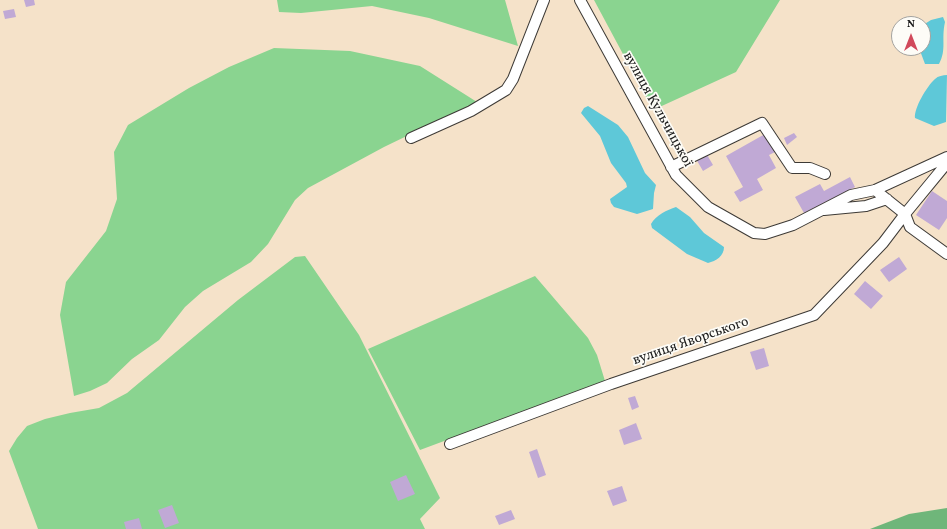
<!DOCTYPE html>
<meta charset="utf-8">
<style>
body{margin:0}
#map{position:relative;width:947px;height:529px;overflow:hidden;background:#f5e2c9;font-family:Vollkorn,serif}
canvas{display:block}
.north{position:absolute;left:891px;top:16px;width:40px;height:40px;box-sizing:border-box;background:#fdfcf7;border:1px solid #a3a29f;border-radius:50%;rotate:0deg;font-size:11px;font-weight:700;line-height:16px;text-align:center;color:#1c1c1c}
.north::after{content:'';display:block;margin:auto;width:14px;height:18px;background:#d1495b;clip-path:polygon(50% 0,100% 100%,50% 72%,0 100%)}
</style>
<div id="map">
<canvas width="947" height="529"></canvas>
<div class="north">N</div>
</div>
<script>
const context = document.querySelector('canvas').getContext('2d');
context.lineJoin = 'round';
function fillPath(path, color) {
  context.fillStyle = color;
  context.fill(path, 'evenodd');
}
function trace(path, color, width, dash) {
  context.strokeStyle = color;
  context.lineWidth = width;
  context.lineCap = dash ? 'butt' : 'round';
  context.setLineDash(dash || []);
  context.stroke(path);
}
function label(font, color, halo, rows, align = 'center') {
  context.font = font + ' Vollkorn,serif';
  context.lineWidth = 3.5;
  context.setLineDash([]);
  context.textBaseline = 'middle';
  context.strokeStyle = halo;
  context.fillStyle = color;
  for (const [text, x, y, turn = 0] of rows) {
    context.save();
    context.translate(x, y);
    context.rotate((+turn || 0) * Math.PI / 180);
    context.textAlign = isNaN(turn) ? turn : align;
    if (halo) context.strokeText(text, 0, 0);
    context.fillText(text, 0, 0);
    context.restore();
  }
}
fillPath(new Path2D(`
 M 277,0 L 505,0 L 518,46 L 429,18 L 372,6 L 301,13 L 279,12 Z
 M 594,0 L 780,0 L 736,72 L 653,110 Z
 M 274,48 L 350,51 L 420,66 L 477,102 L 384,147 L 308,188 L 295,200 L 268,244 L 251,262 L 203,291 L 185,307 L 159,340 L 132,359 L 107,383 L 90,391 L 74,396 L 60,315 L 66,282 L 106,231 L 117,199 L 114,152 L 128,125 L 189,88 L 229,67 Z
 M 305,256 L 359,335 L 440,498 L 420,519 L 425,529 L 38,529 L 9,451 L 17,438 L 27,426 L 45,419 L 70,413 L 99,408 L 127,393 L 238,300 L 295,257 Z
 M 535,276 L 588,338 L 597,355 L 605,381 L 420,450 L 368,349 Z`), '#8ad490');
fillPath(new Path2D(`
 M 947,508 L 947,529 L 870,529 L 909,514 Z`), '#6fb67a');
fillPath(new Path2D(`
 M 943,17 L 945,22 C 941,40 947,49 939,64 L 925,64 L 919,48 L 923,48 L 923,25 L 931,20 Z
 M 947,75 L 946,122 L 934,126 L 915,118 C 914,108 927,86 935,79 C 938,76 943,75 947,75 Z
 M 588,106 L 618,125 L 628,137 L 645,173 L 656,185 L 654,193 L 653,209 L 637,214 L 614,207 L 611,203 L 610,199 L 627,187 L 626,183 L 611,163 L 600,136 L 581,113 L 584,108 Z
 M 676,207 L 690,217 L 704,233 L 724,247 C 724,256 716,261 708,263 L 687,254 L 652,228 L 651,224 C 656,215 667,210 676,207 Z`), '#5ec8d8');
fillPath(new Path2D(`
 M 24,0 L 34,0 L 35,5 L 26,7 Z
 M 14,9 L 16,17 L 5,19 L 3,11 Z
 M 794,133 L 797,137 L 787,145 L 784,138 Z
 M 765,134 L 775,152 L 769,155 L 776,168 L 757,179 L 763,190 L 740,202 L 734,192 L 743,187 L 726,156 Z
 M 706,153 L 713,165 L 703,171 L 696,159 Z
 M 850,177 L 855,187 L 804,213 L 795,197 L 820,184 L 824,191 Z
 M 932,191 L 947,201 L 947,218 L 939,230 L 916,215 Z
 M 899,257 L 907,269 L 889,282 L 880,270 Z
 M 865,281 L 883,296 L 871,309 L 854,294 Z
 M 764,348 L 769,366 L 756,370 L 750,352 Z
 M 635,396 L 639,407 L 632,410 L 628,398 Z
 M 636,423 L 642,439 L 624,445 L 619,430 Z
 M 537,449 L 546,475 L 538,478 L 529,452 Z
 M 406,475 L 415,494 L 398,501 L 390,482 Z
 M 622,486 L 627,501 L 613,506 L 607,491 Z
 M 172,505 L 179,523 L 165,528 L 158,510 Z
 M 511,510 L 515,519 L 499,525 L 495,516 Z
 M 139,518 L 142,529 L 126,529 L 124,522 Z`), '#c0a9d5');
const minor = new Path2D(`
 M 580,0 L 676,175 L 708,207 L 754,233 L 765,234 L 793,225 L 851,195 L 875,190 L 947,157
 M 411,138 L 471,111 L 506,90 L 513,79 L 544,0
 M 947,163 L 905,214 L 910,227 L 947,254
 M 671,167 L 762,123 L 792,168 L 810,168 L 825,174
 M 824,210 L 866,206 L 887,199
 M 450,444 L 611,384 L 814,315 L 883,243 L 905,214 L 875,190`);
trace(minor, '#3d3a36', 12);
trace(minor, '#fff', 10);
label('14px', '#1c1c1c', '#fdfcf7', [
 ["вулиця Кульчицької",657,110,61],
 ["вулиця Яворського",691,342,-19]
]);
</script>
